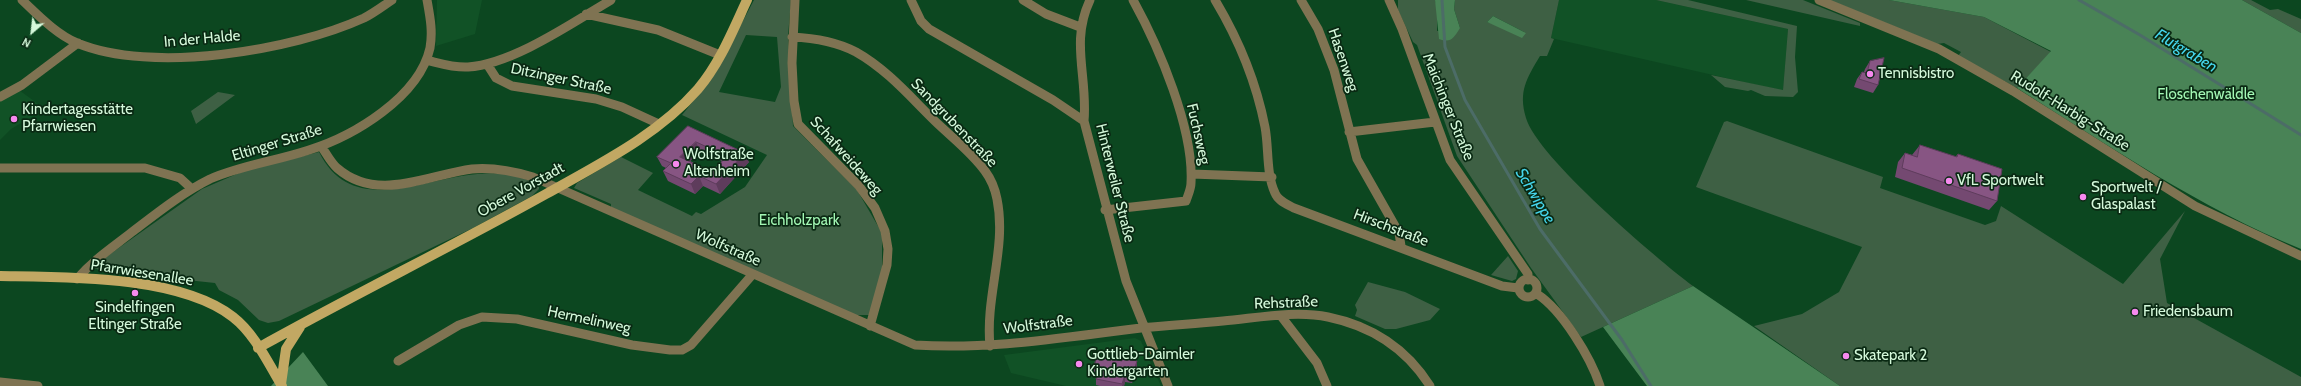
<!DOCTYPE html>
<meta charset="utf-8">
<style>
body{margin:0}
#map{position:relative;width:2301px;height:386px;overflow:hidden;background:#0c4720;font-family:Cabin,sans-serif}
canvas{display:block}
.north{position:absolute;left:12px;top:12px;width:40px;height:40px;-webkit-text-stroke:3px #0a2913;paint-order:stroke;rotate:208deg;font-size:11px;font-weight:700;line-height:16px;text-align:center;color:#d5f9db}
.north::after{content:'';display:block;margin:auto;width:14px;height:18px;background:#d5f9db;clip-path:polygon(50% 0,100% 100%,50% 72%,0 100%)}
</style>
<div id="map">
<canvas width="2301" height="386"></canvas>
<div class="north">N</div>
</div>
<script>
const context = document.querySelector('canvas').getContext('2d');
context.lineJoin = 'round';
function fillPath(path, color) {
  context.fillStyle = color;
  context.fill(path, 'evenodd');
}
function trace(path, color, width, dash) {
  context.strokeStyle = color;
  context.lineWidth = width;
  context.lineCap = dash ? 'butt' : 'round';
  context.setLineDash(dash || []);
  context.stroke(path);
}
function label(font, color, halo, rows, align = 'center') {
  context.font = font + ' Cabin,sans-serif';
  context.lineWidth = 3.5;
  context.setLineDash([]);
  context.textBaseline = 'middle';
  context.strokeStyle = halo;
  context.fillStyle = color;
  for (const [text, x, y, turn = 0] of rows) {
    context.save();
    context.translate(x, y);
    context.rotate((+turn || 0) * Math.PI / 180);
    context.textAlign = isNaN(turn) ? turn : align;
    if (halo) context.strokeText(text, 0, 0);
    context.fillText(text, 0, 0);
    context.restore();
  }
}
fillPath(new Path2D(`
 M 437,0 L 482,0 L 475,34 L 436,46 Z
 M 1559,0 L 1656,0 L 1788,29 L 1783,91 L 1551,38 Z
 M 19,90 L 45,109 L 11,129 L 0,140 L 0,101 Z
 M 1135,338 L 1141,341 L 1161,386 L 1066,386 L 1011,373 L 1004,355 Z`), '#115226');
fillPath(new Path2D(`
 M 754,0 L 791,0 L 788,36 L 793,126 L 857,190 L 882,233 L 882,270 L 871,315 L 853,315 L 611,208 L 611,204 L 574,188 L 577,183 L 621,157 L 653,173 L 638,190 L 692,216 L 696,212 L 701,214 L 745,187 L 767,155 L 682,115 L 715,74 ZM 746,35 L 777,37 L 781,87 L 775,102 L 719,92 Z
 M 1398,0 L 1435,0 L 1437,7 L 1437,31 L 1460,28 L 1454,9 L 1455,0 L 1559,0 L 1551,38 L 1554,39 L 1547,56 L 1540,56 C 1527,78 1518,91 1526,118 C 1537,157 1657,259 1693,286 L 1581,337 L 1531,268 L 1457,156 L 1417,45 L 1413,42 L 1398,10 ZM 1493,16 L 1526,33 L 1487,22 Z
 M 1656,0 L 1688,0 L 1797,26 L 1795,57 L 1798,92 L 1793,97 L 1765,96 L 1751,90 L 1748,91 L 1725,87 L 1711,75 L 1783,90 L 1788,29 Z
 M 1746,0 L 1803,0 L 1860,23 L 1860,26 Z
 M 1829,0 L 1889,0 L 1984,17 L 2051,52 L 2017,88 L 1958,56 L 1961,52 L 1944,43 L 1937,44 Z
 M 2242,0 L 2251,0 L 2270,10 L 2278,9 L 2301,19 L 2301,33 Z
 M 218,92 L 235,95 L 196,124 L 191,111 Z
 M 1727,121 L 1883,177 L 1880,188 L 1985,225 L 1996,221 L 2001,206 L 2123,284 L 2185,211 L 2160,259 L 2167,303 L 2301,377 L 2301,386 L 1840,386 L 1754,326 L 1802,314 L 1839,292 L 1862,247 L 1696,187 L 1724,122 Z
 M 319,152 C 363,240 468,140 539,186 L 539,189 L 532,196 L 473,228 L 279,321 L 268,323 L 259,320 L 238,300 L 219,290 L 215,283 L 102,271 L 94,268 L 99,262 L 202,189 L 246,170 Z
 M 1508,256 L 1518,271 L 1516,279 L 1512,281 L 1491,275 Z
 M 1368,282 L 1405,292 L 1440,309 L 1430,320 L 1396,329 L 1385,329 L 1355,316 L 1357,310 L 1355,305 Z`), '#3e6044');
fillPath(new Path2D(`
 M 1435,0 L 1455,0 L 1454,9 L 1460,28 C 1453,39 1451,43 1439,39 Z
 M 1889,0 L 2242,0 L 2301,33 L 2301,249 C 2200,208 2109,146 2017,88 L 2051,51 L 1984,17 Z
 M 1493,16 L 1526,33 L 1522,38 L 1487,22 Z
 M 1693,286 L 1840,386 L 1647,386 L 1603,327 Z
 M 303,352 L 328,386 L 271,386 Z`), '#498356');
trace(new Path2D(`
 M 1442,0 L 1445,47 L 1465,100 L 1540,229 L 1622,340 L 1651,386
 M 2079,0 L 2140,35 L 2301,135`), '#4c6c67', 3);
trace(new Path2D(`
 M 22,0 C 38,15 56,34 77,43 C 151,74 292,51 364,18 C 374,13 383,6 392,0
 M 795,0 L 792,63 L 794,101 L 798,124 L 859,186 L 875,208 L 885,231 L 888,249 L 887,265 L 870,326
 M 911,0 L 921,21 L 929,29 L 1053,100 L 1084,121 L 1126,281 L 1168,386
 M 1023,0 L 1046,14 L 1080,27
 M 1215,0 C 1239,40 1256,81 1265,127 C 1269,148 1266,174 1275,193 C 1278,201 1287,204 1294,208 L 1502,286 L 1518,288
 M 1301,0 L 1318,29 L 1334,70 L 1357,159 L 1399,233 L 1401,246
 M 1389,0 L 1402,29 L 1450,160 L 1528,274 L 1528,280
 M 1819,0 L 1939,49 L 2013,91 L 2195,206 L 2301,256
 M 586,14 L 658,30 L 720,55
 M 792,37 C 814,38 837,42 856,52 C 888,70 912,99 938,124 C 954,139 972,153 985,171 C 991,179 995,189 997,199 C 1007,248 985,296 990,346
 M 426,60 C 439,63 454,68 468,67 C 513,64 572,23 611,0
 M 487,64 L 496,78 L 512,86 L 596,99 L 622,107 L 659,124
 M 0,97 L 22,85 L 78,43
 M 1084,121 C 1088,77 1070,42 1090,0
 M 1349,132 L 1435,122
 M 321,146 C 326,153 331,163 337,168 C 377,203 427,175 472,169 C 493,167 513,171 533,177 L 915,345 C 992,350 1065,337 1141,328 C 1168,325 1195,324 1223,321 C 1257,318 1295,310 1328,317 C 1372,326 1406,348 1430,386
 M 0,168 L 145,168 L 180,178 L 192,189
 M 1192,174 L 1272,177
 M 1105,210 L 1186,201 C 1188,195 1191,189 1191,183 C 1194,129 1159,47 1133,0
 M1519 288a9 9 0 1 1 18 0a9 9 0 1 1-18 0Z
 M 77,279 C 93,260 113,247 132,232 C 157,213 182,193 210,179 C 242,165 276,161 309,150 C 354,136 419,97 430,48 C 433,31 430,17 427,0
 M 1537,294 C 1562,310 1591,358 1600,386
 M 1281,316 L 1317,363 L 1327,386
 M 398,361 L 459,325 L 482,317 L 517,319 L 632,345 L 670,350 L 682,350 L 691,345 L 752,275
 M 0,382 L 38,386`), '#7f7352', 9);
trace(new Path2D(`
 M 0,276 C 66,277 179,275 233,317 C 255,334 268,363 282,386
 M 258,348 C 353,295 451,247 546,194 C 599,164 658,135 698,89 C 720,63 733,30 747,0
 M 281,384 L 286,349 L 300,327`), '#c2a863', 10);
fillPath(new Path2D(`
 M 1870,61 L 1878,85 L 1873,93 L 1854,87 L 1857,79 L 1862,72 L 1864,72 L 1865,69 Z
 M 688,126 L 749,162 L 720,194 L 703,186 L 695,194 L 668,181 L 663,171 L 666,168 L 662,166 L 657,157 ZM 700,151 L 722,161 L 712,172 L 690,161 Z
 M 1920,145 L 1955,157 L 1958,154 L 1997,201 L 1989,210 L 1895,177 L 1898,162 L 1905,153 L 1912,155 Z
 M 1122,361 L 1137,361 L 1137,367 L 1132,383 L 1125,382 L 1124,386 L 1100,386 L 1096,385 L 1096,379 L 1097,375 L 1094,374 L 1094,368 Z`), '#744971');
fillPath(new Path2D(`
 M 696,142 L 700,151 L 685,166 L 680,157 Z
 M 745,153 L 749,162 L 720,194 L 716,184 Z
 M 699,176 L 703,186 L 695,194 L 691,184 Z
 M 1137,361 L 1137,367 L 1132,383 L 1132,377 Z
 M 1125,375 L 1125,382 L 1124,386 L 1122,386 Z`), '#5e3c5c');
const building = new Path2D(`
 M 1884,58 L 1878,85 L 1859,79 L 1862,72 L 1867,73 L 1870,61 Z
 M 688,126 L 745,153 L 716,184 L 699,176 L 691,184 L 663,171 L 671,163 L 657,157 ZM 696,142 L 727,156 L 712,172 L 680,157 Z
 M 1920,145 L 1957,157 L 1958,154 L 2002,169 L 1997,201 L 1902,168 L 1905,153 L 1917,157 Z
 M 1097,356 L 1122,361 L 1122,358 L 1137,361 L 1132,377 L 1125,375 L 1122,384 L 1096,379 L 1099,369 L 1094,368 Z`);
fillPath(building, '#875583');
trace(building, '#5e3c5c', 1);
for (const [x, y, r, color] of [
 [1870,74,4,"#f689ee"],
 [14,119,4,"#f689ee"],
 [676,164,4,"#f689ee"],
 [1949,181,4,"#f689ee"],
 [2083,197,4,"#f689ee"],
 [135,293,4,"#f689ee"],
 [2135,312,4,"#f689ee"],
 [1846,356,4,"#f689ee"],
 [1079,364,4,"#f689ee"]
]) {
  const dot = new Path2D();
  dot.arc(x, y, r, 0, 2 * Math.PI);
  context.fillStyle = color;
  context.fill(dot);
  trace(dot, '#0a2913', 1.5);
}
label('15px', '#d5f9db', '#0a2913', [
 ["In der Halde",202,39,-5],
 ["Hasenweg",1343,60,71],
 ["Ditzinger Straße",561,79,12],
 ["Maichinger Straße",1448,107,68],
 ["Rudolf-Harbig-Straße",2070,111,32],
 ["Sandgrubenstraße",954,123,46],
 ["Fuchsweg",1198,134,77],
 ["Eltinger Straße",277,143,-17],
 ["Schafweideweg",846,156,48],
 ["Hinterweiler Straße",1115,183,76],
 ["Obere Vorstadt",521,190,-29],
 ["Hirschstraße",1391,228,21],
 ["Wolfstraße",728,248,24],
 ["Pfarrwiesenallee",142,273,9],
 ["Rehstraße",1286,303,-2],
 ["Hermelinweg",589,320,12],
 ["Wolfstraße",1038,325,-7]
]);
label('15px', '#d5f9db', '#0a2913', [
 ["Tennisbistro",1878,74],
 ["Kindertagesstätte",22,110],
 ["Pfarrwiesen",22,127],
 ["Wolfstraße",684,155],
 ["Altenheim",684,172],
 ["VfL Sportwelt",1957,181],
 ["Sportwelt /",2091,188],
 ["Glaspalast",2091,205],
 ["Sindelfingen",135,308,"center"],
 ["Eltinger Straße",135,325,"center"],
 ["Friedensbaum",2143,312],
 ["Gottlieb-Daimler",1087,355],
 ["Kindergarten",1087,372],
 ["Skatepark 2",1854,356]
], 'left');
label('15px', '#a3f7b4', '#0a2913', [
 ["Floschenwäldle",2206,95],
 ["Eichholzpark",799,221]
]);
label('italic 16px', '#45d6ed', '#0a2913', [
 ["Flutgraben",2186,51,31],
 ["Schwippe",1535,196,59]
]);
</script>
